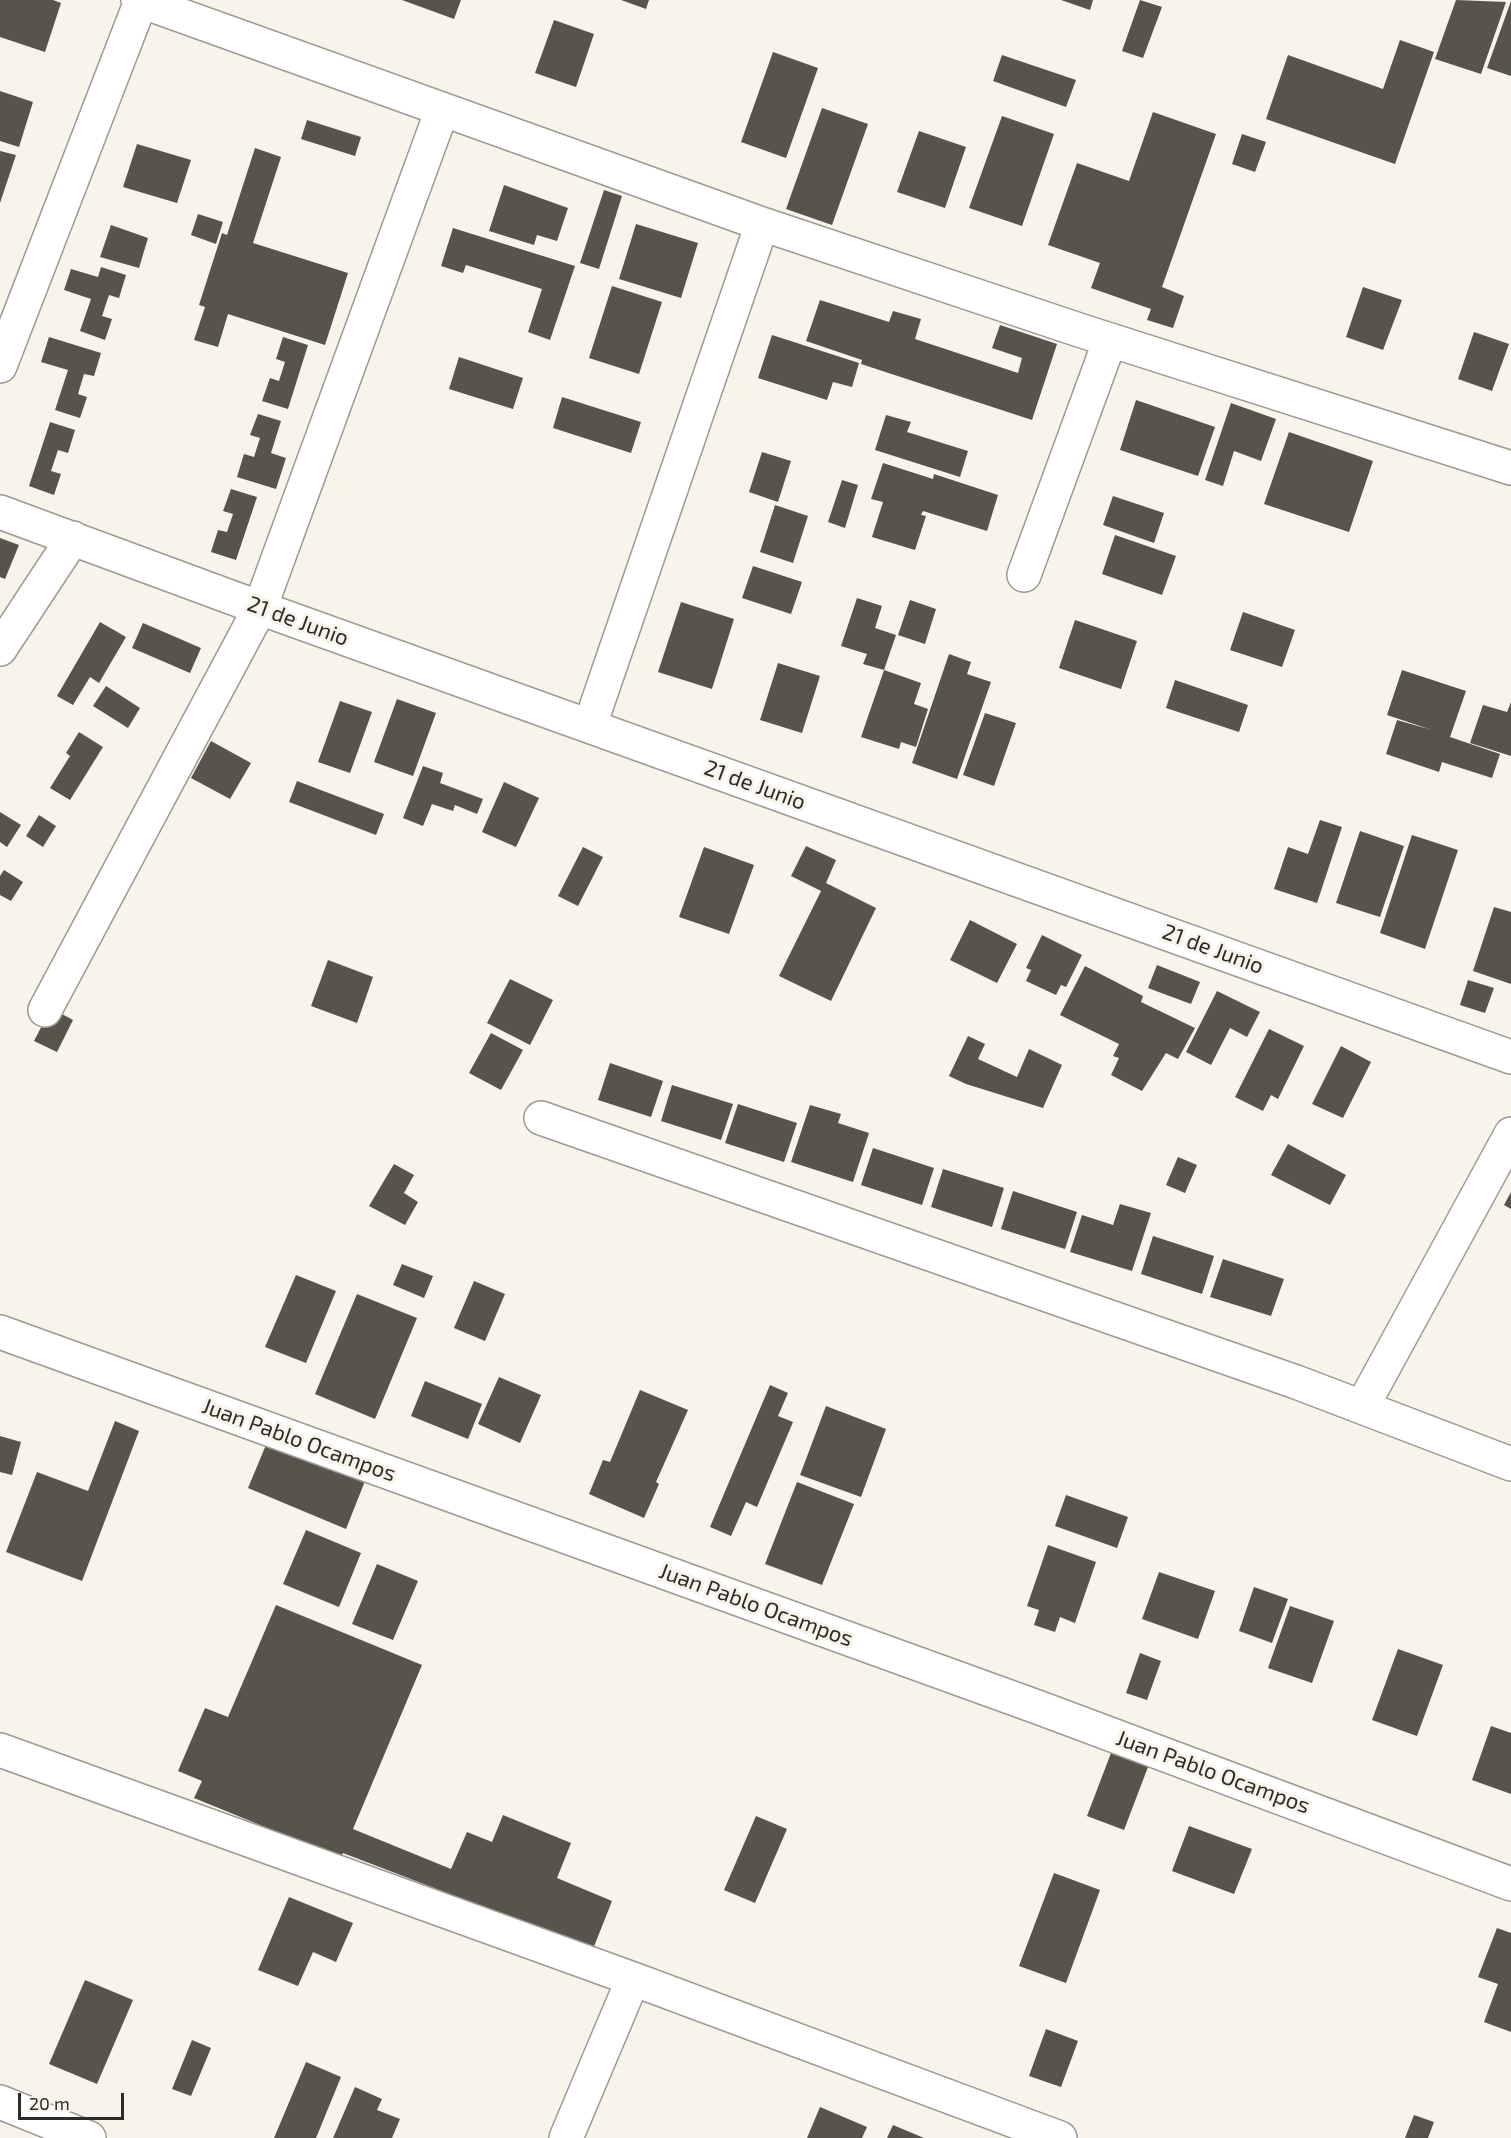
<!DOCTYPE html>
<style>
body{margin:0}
#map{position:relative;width:1511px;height:2138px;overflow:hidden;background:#f9f4eb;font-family:"Exo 2",sans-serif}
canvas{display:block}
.scale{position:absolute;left:18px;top:2093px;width:106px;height:27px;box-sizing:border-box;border:3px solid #2e2c29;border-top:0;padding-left:8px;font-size:18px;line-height:21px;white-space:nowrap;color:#2e2c29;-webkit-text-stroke:4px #f9f4eb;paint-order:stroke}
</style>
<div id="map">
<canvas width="1511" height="2138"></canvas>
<div class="scale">20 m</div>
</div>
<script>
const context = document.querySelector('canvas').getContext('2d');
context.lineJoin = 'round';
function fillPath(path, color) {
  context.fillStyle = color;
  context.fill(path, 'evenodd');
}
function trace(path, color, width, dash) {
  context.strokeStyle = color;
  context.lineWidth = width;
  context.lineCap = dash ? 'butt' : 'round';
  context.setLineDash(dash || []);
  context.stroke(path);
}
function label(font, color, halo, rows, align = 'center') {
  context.font = font + ' "Exo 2",sans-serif';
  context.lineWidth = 6;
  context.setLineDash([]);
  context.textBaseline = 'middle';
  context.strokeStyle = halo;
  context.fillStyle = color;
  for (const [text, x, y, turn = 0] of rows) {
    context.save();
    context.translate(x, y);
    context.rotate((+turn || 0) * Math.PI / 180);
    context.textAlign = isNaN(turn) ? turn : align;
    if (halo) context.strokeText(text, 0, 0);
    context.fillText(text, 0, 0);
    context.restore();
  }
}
fillPath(new Path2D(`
 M 0,0 L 53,0 L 61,3 L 45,52 L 0,37 Z
 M 402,0 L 461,0 L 454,19 Z
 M 621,0 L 649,0 L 646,9 Z
 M 1061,0 L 1093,0 L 1090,10 Z
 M 1140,0 L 1162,7 L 1143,58 L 1122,51 Z
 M 1456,0 L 1506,2 L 1481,74 L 1435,59 Z
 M 1511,1 L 1511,76 L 1487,68 Z
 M 554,20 L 594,34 L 576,87 L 535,73 Z
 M 1400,40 L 1434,52 L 1395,164 L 1266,119 L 1288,55 L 1383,89 Z
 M 773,52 L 818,68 L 786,158 L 741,142 Z
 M 1002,55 L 1076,80 L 1066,107 L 993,81 Z
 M 0,91 L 33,102 L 19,147 L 0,141 Z
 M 822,108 L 868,124 L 832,225 L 786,209 Z
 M 1153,112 L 1216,134 L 1162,287 L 1184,296 L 1173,328 L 1147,320 L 1151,309 L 1091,288 L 1100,263 L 1048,245 L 1077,163 L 1129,181 Z
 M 1002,116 L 1054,134 L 1022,226 L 969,208 Z
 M 307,120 L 361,137 L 355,156 L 301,139 Z
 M 919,131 L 966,147 L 945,208 L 897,192 Z
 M 1242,134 L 1266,142 L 1255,172 L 1232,164 Z
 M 137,144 L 191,160 L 177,203 L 123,187 Z
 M 255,148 L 281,157 L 253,243 L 348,273 L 325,345 L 228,314 L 218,347 L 194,340 L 205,307 L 199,305 L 222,233 L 227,235 Z
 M 0,151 L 16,155 L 0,203 Z
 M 504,185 L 568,208 L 557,241 L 537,235 L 534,245 L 489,231 Z
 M 604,190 L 622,196 L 599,269 L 580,263 Z
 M 198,214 L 223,222 L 216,244 L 191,235 Z
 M 636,224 L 698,243 L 681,298 L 619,279 Z
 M 111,225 L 148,238 L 139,268 L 100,257 Z
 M 453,228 L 575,266 L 550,340 L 528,332 L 542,289 L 466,265 L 463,273 L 441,266 Z
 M 101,267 L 126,275 L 119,298 L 109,295 L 102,316 L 112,319 L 105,340 L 80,331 L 91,299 L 64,290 L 71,269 L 98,277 Z
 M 612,286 L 662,302 L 639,374 L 589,358 Z
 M 1363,287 L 1402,300 L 1383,350 L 1346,337 Z
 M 820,300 L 889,322 L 893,311 L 921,319 L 915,339 L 1018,373 L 1022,358 L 992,348 L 1000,325 L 1057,344 L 1032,420 L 861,364 L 862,360 L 806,341 Z
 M 1474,332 L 1509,344 L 1492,391 L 1458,379 Z
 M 772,335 L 859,363 L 852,387 L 833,382 L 827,400 L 758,378 Z
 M 49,337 L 101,353 L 94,376 L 84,374 L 78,394 L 87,397 L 80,418 L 55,410 L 68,370 L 41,362 Z
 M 283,337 L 308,345 L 288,409 L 262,401 L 270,378 L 279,381 L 285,362 L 276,359 Z
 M 459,357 L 523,378 L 513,409 L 449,389 Z
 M 562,397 L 641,422 L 631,453 L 553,428 Z
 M 1136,400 L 1215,427 L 1198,476 L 1120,450 Z
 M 1231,403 L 1276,419 L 1261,461 L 1234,451 L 1223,486 L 1205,480 Z
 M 258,414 L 281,421 L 271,453 L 286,458 L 276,489 L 237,477 L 244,454 L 254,457 L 260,438 L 250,435 Z
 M 886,415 L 911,422 L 907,432 L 968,451 L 960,477 L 875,450 Z
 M 50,422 L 75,430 L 68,453 L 58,450 L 51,471 L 61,474 L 54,495 L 29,486 Z
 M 1289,432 L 1373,461 L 1349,532 L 1264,504 Z
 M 762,452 L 791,461 L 778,502 L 749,492 Z
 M 883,463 L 933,479 L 934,474 L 998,495 L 987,531 L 923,511 L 921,515 L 926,516 L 915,550 L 872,537 L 883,502 L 871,499 Z
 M 842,480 L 858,485 L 845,528 L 828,522 Z
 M 231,489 L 257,497 L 236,560 L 211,552 L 218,530 L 227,532 L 233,514 L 223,511 Z
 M 1113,496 L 1164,513 L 1154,543 L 1103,525 Z
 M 775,505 L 808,516 L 793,563 L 760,552 Z
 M 1115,535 L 1176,556 L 1162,595 L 1102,574 Z
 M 0,538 L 19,545 L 5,579 L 0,577 Z
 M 753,566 L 802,582 L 791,614 L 742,598 Z
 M 857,598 L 882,606 L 875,628 L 896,635 L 884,670 L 863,664 L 867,654 L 841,646 Z
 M 910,600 L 936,609 L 925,644 L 898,635 Z
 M 681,602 L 734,619 L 712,689 L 658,672 Z
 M 1243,612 L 1295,630 L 1282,667 L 1230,650 Z
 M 1075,620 L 1137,641 L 1121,689 L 1059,668 Z
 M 100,622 L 126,637 L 99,683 L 90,677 L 73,705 L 57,696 Z
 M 143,623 L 201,648 L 190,673 L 132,648 Z
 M 949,654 L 971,662 L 967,674 L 991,682 L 957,779 L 912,763 Z
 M 778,663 L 820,676 L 802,733 L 760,720 Z
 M 884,670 L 921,683 L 914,704 L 928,709 L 916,747 L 901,742 L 899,749 L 861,737 Z
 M 1402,670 L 1466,691 L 1450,737 L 1500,754 L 1492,778 L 1442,762 L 1439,772 L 1386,754 L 1397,720 L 1432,730 L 1387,715 Z
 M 1175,680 L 1248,705 L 1239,732 L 1166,708 Z
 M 106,686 L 140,708 L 128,728 L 93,706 Z
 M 397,699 L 436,713 L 413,776 L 374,762 Z
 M 340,701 L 372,712 L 350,773 L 318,762 Z
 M 1511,702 L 1511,756 L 1470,743 L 1483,705 L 1507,712 Z
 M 985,713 L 1016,723 L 994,786 L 963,775 Z
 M 79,732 L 103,747 L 70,800 L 50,788 L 70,756 L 66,753 Z
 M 211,741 L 251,763 L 230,799 L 191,778 Z
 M 423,766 L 443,773 L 440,783 L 483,799 L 477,814 L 455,805 L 453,811 L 432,804 L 423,826 L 403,818 Z
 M 297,781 L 384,814 L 376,835 L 289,802 Z
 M 504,782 L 539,798 L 516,847 L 482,832 Z
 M 0,812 L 21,825 L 7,847 L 0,842 Z
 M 39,815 L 56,826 L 43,847 L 26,836 Z
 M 1320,820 L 1342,827 L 1317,903 L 1274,889 L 1288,847 L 1308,854 Z
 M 1360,831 L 1404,846 L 1380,917 L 1336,903 Z
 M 1412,835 L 1458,850 L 1425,949 L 1380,933 Z
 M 806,846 L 836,860 L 826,883 L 876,908 L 831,1001 L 779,976 L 821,891 L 791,876 Z
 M 583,847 L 603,857 L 578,906 L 558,896 Z
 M 704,847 L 754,865 L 729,934 L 679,917 Z
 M 4,870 L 23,882 L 11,901 L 0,895 L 0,876 Z
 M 1494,907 L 1511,912 L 1511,984 L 1473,971 Z
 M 970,920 L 1017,944 L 997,983 L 950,960 Z
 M 1042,935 L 1082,955 L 1066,987 L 1061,985 L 1056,995 L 1026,981 L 1031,970 L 1026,968 Z
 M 328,960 L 373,977 L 357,1023 L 311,1006 Z
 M 1157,965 L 1200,982 L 1191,1004 L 1148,988 Z
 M 1085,966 L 1143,996 L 1141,1002 L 1195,1028 L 1178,1059 L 1166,1053 L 1142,1091 L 1111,1075 L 1119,1058 L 1113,1056 L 1119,1044 L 1060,1015 Z
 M 510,979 L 553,1000 L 530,1045 L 487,1023 Z
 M 1468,980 L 1494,988 L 1485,1013 L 1460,1005 Z
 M 1217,991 L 1260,1012 L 1247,1037 L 1230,1028 L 1211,1065 L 1186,1052 Z
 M 51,1008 L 73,1020 L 57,1052 L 34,1041 Z
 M 1269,1029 L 1304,1046 L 1278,1099 L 1271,1095 L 1263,1111 L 1235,1097 Z
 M 491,1033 L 523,1050 L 501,1090 L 469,1073 Z
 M 968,1036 L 985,1044 L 978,1059 L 1017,1077 L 1029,1049 L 1062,1065 L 1043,1108 L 966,1084 L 949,1076 Z
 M 1341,1046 L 1371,1062 L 1343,1118 L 1312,1104 Z
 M 610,1063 L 663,1081 L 651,1117 L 598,1100 Z
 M 672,1085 L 733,1104 L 721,1140 L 661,1121 Z
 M 738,1104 L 797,1123 L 784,1162 L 725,1143 Z
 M 810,1105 L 841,1114 L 838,1123 L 869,1133 L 853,1182 L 791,1162 Z
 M 1288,1144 L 1346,1175 L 1330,1205 L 1271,1175 Z
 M 873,1148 L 934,1168 L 922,1205 L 861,1185 Z
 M 1178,1157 L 1197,1165 L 1185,1193 L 1166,1185 Z
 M 394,1164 L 414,1175 L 404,1193 L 418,1202 L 405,1225 L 369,1206 Z
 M 943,1169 L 1004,1188 L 992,1227 L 931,1207 Z
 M 1013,1191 L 1077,1212 L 1065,1249 L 1001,1229 Z
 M 1511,1192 L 1511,1209 L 1504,1205 Z
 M 1120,1204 L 1151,1213 L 1132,1271 L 1070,1252 L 1082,1215 L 1113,1225 Z
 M 1153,1236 L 1214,1256 L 1202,1294 L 1141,1274 Z
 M 1223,1259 L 1284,1279 L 1271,1316 L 1210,1297 Z
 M 402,1264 L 433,1276 L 424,1298 L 393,1285 Z
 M 296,1275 L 336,1291 L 306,1363 L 265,1347 Z
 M 474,1281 L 505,1294 L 485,1341 L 454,1328 Z
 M 357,1294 L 417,1318 L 375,1419 L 315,1394 Z
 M 499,1377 L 541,1395 L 520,1443 L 478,1424 Z
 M 425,1381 L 482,1404 L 468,1439 L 411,1416 Z
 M 770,1385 L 788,1393 L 778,1416 L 793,1422 L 757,1507 L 746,1502 L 731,1536 L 710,1527 Z
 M 640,1390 L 688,1410 L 656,1482 L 659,1484 L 644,1518 L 589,1494 L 603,1460 L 610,1462 Z
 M 826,1406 L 886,1429 L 861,1497 L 800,1475 Z
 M 115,1421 L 139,1431 L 82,1581 L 6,1552 L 37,1472 L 88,1491 Z
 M 0,1436 L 21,1442 L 12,1475 L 0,1472 Z
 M 268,1440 L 365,1481 L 346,1529 L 248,1488 Z
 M 797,1482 L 854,1504 L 822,1585 L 765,1564 Z
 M 1066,1495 L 1128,1517 L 1117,1548 L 1055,1526 Z
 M 306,1530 L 361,1553 L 339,1607 L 283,1584 Z
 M 1048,1545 L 1096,1562 L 1075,1623 L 1060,1617 L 1055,1632 L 1034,1625 L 1039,1610 L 1027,1606 Z
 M 377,1564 L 418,1581 L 393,1640 L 352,1624 Z
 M 1159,1572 L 1215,1591 L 1198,1639 L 1142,1619 Z
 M 1254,1587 L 1288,1599 L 1272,1643 L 1239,1631 Z
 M 276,1605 L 422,1665 L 353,1829 L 451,1869 L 467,1832 L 492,1842 L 503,1815 L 571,1843 L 557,1878 L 612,1901 L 593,1949 L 343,1853 L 341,1858 L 194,1798 L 202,1781 L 178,1771 L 205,1708 L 228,1717 Z
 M 1290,1606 L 1334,1621 L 1312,1683 L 1268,1668 Z
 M 1398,1649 L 1443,1665 L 1417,1736 L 1372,1720 Z
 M 1140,1653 L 1161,1661 L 1147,1700 L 1126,1693 Z
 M 1491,1726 L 1511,1733 L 1511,1794 L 1472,1780 Z
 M 1111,1753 L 1148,1767 L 1124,1830 L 1087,1816 Z
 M 756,1816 L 787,1829 L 755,1903 L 724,1890 Z
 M 1189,1826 L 1252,1849 L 1234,1894 L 1172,1871 Z
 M 1054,1873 L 1100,1890 L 1066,1983 L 1019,1966 Z
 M 289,1897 L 353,1923 L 336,1962 L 313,1952 L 298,1986 L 258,1970 Z
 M 1497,1928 L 1511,1933 L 1511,2032 L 1484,2022 L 1498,1984 L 1478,1977 Z
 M 85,1980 L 133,2000 L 97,2084 L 49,2064 Z
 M 1046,2029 L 1078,2041 L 1061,2087 L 1029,2076 Z
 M 192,2040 L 211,2048 L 191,2096 L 172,2089 Z
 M 306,2062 L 341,2077 L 316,2138 L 274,2138 Z
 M 355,2087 L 382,2099 L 377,2110 L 400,2119 L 392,2138 L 333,2138 Z
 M 820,2107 L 867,2127 L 862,2138 L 807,2138 Z
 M 1414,2115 L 1434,2122 L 1428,2138 L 1405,2138 Z
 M 893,2125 L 924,2138 L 887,2138 Z`), '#58534c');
const minor = new Path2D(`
 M 138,0 L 762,224 L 1082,331 L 1511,468
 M 0,366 L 141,1
 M 0,512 L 260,608 L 1511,1057
 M 1024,575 L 1110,340
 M 0,649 L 73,538
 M 590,725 L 762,224
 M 45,1010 L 260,608 L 442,110
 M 541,1118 L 1296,1382 L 1511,1464
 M 0,1332 L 1040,1708 L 1511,1884
 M 1362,1407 L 1511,1134
 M 0,1750 L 633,1979 L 1060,2138
 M 0,2102 L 89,2138
 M 566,2138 L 633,1979`);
trace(minor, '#9e9991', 36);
trace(minor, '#fff', 33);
label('22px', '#2e2c29', '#f9f4eb', [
 ["21 de Junio",298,621,20],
 ["21 de Junio",755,785,20],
 ["21 de Junio",1213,949,20],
 ["Juan Pablo Ocampos",299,1440,20],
 ["Juan Pablo Ocampos",756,1605,20],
 ["Juan Pablo Ocampos",1213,1772,20]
]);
</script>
